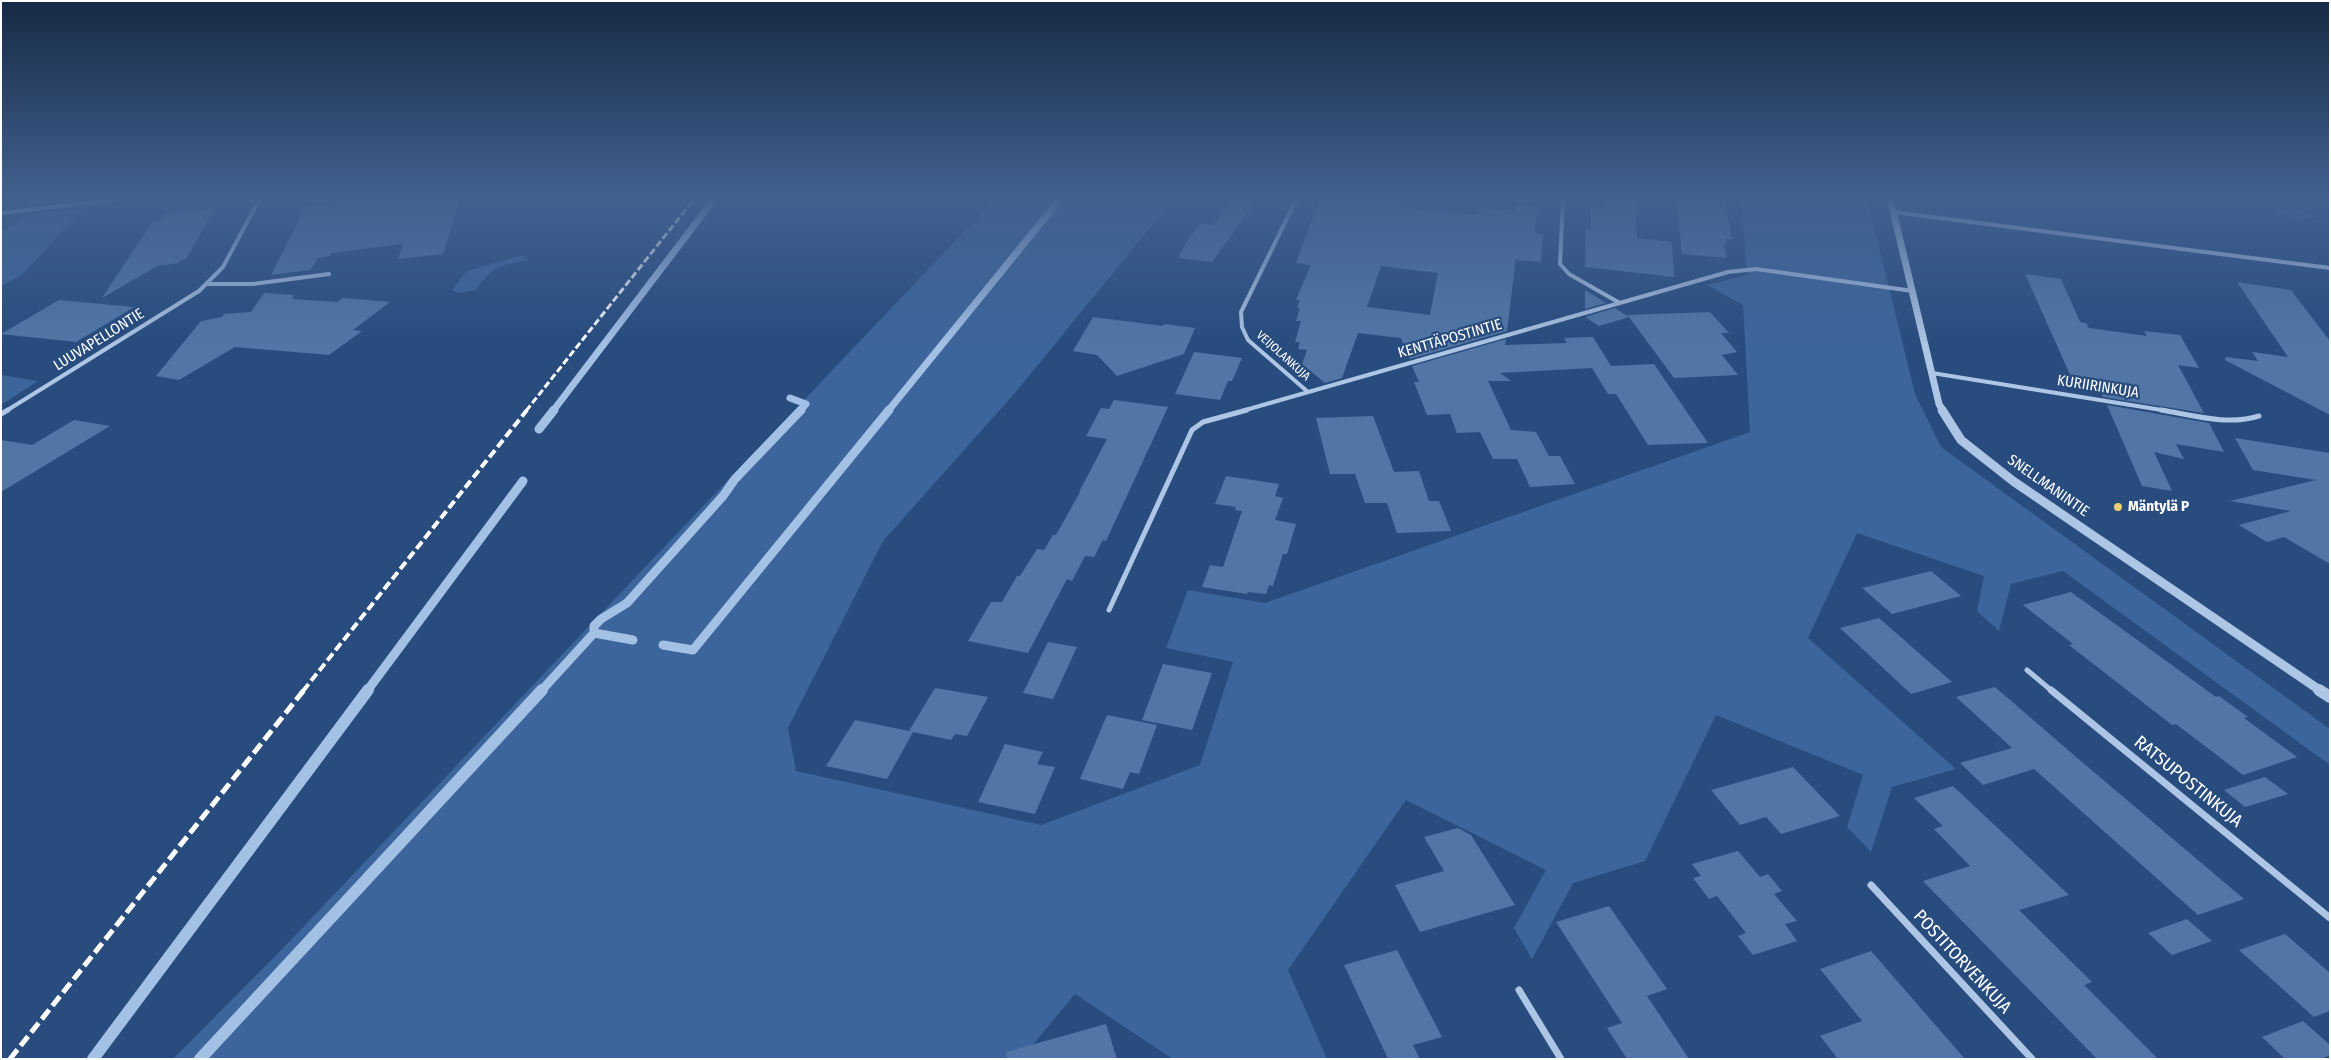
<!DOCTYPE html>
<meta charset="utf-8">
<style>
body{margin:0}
#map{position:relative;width:2331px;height:1060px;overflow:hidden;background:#284c7e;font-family:"Fira Sans Condensed",sans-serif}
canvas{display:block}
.frame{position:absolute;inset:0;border:2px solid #fff;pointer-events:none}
</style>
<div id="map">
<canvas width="2331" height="1060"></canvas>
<div class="frame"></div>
</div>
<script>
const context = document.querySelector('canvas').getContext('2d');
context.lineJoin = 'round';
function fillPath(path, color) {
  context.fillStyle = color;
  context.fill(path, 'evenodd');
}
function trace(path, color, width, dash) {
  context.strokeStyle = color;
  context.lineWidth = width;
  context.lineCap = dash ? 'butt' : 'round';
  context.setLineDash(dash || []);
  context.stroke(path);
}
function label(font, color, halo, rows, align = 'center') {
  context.font = font + ' "Fira Sans Condensed",sans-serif';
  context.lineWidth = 4.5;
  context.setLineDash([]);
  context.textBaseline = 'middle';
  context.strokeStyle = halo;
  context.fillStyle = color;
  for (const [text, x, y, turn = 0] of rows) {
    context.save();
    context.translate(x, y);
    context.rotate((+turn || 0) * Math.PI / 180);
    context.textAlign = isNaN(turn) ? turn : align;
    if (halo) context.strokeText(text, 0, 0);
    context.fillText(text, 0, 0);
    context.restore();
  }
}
fillPath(new Path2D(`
 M 32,198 L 76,198 L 72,202 L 23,207 Z
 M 996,198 L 1171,198 L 1162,213 L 1015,393 L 883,541 L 788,728 L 796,771 L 1041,825 L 1200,765 L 1233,662 L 1166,648 L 1188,590 L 1265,603 L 1750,432 L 1743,305 L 1707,285 L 1747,275 L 1741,198 L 1867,198 L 1915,394 L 1941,447 L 2330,729 L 2330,765 L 2063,571 L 2011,584 L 1999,631 L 1977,611 L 1984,576 L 1857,533 L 1808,638 L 1956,769 L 1892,787 L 1871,852 L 1847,827 L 1863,775 L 1716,715 L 1645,861 L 1573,883 L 1532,959 L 1514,928 L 1546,870 L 1406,800 L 1288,970 L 1327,1059 L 1173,1059 L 1075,994 L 1021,1059 L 173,1059 L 286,945 Z
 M 2292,207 L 2318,217 L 2298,221 L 2272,209 Z
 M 83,209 L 22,275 L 1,286 L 1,232 L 22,218 L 35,214 Z
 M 522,255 L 529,260 C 503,264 491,267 476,290 L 460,293 L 452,290 L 467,271 Z
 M 1,375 L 38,381 L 1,405 Z`), '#3c659b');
trace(new Path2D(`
 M 790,398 L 806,404 L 800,411
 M 553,411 L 715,198
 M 888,411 L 1061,198`), '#a3c0e5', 7);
trace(new Path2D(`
 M 539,429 L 554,410
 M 594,633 L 633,640
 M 663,645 L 693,650 L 889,410
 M 367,691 L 523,481
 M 541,691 L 594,633 L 594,626 L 601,619 L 627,603 L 723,496 L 735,479 L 801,410`), '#a3c0e5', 9);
trace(new Path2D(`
 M 93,1059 L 368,690
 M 200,1059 L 542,690`), '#a3c0e5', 12);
fillPath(new Path2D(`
 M 377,198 L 460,198 L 443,254 L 398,259 L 403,244 L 331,253 L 330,256 L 318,258 L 310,270 L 271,275 L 305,207 Z
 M 1234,198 L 1258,198 L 1212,262 L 1178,258 L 1190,236 L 1202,223 L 1213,225 Z
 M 1320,198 L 1401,198 L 1399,207 L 1463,214 L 1479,214 L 1480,208 L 1514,210 L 1515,205 L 1537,207 L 1535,233 L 1543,234 L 1541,262 L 1517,260 L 1516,257 L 1507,331 L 1410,359 L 1401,338 L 1358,333 L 1342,378 L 1325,383 L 1302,364 L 1307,350 L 1298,349 L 1300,342 L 1295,342 L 1301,321 L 1296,321 L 1300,308 L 1297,308 L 1300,300 L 1296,300 L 1311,265 L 1296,263 ZM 1381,266 L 1438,273 L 1430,315 L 1367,307 Z
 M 1604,198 L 1635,202 L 1637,238 L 1672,242 L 1674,277 L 1585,267 L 1586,229 L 1591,230 L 1591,207 L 1604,209 Z
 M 1676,198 L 1724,198 L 1732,239 L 1726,239 L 1727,244 L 1724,244 L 1727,258 L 1682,254 Z
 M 215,208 L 186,259 L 181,260 L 179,263 L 157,266 L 102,298 L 152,222 L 160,221 L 164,214 Z
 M 2025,274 L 2061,279 L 2080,322 L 2086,323 L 2089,328 L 2147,336 L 2144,331 L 2180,335 L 2199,368 L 2178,365 L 2204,413 L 2103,397 L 2097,383 L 2072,379 Z
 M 2237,282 L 2291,290 L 2330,341 L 2330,415 L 2225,360 L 2226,357 L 2258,361 L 2252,352 L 2288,357 Z
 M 1585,290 L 1606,303 L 1585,309 Z
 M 264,293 L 294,295 L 292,299 L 338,302 L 343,298 L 390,302 L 353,330 L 362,331 L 329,355 L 235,347 L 179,380 L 156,376 L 201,321 L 222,317 L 224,314 L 251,312 Z
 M 59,300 L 134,307 L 76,342 L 1,334 Z
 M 1615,308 L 1629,317 L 1627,315 L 1710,312 L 1729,333 L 1721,333 L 1737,352 L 1722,355 L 1738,375 L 1674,378 L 1629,317 L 1599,326 L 1585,317 Z
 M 1093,317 L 1163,326 L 1164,324 L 1195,328 L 1184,354 L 1117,376 L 1097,355 L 1073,351 Z
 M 1593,337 L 1611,366 L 1654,364 L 1708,443 L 1648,445 L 1616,394 L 1608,394 L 1592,368 L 1500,373 L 1511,381 L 1488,381 L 1511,430 L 1536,432 L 1549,456 L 1560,456 L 1575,484 L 1530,487 L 1517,459 L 1493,459 L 1480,432 L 1457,433 L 1450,414 L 1427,415 L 1414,382 L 1419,382 L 1412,366 L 1506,339 L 1505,345 L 1567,343 L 1564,338 Z
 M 1194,352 L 1242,358 L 1232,381 L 1228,381 L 1220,400 L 1175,394 Z
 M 1114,400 L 1168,407 L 1106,541 L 1103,540 L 1094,557 L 1085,556 L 1072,581 L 1067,579 L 1028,653 L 968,641 L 991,602 L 1002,602 L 1017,576 L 1020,576 L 1037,549 L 1044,550 L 1053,535 L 1056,535 L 1080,492 L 1079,492 L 1107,439 L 1086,436 L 1101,408 L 1109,409 Z
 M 2107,405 L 2209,423 L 2224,452 L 2176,444 L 2184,459 L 2154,452 L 2172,491 L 2142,486 Z
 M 1373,416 L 1394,472 L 1419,471 L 1429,501 L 1439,501 L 1451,531 L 1397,533 L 1387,503 L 1365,503 L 1355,474 L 1330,474 L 1316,418 Z
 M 74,420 L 110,426 L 1,492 L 1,440 L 32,445 Z
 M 2235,438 L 2330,453 L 2330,564 L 2284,537 L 2267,542 L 2239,525 L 2291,511 L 2230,501 L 2316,480 L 2253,470 Z
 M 1226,476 L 1279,484 L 1275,496 L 1283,498 L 1275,520 L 1296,524 L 1287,554 L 1283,554 L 1273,586 L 1269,585 L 1266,594 L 1248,592 L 1247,594 L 1202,587 L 1210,565 L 1223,567 L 1242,511 L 1235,510 L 1236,507 L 1215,504 Z
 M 1931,571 L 1961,596 L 1892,614 L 1862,588 Z
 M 2071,592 L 2216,697 L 2219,696 L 2248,717 L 2244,718 L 2297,757 L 2243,775 L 2176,724 L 2172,725 L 2069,645 L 2073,644 L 2023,605 Z
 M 1879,618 L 1952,682 L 1911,694 L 1840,628 Z
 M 1048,642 L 1077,647 L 1053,699 L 1023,693 Z
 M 1163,664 L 1212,673 L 1192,730 L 1142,720 Z
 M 1995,687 L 2082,762 L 2244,899 L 2198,915 L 2034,769 L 1983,785 L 1960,763 L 2012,748 L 1956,697 Z
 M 935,688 L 988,697 L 967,736 L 955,734 L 951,740 L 913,732 L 887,779 L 826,766 L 855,720 L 909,731 Z
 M 1107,715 L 1157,725 L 1139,774 L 1130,772 L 1123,789 L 1080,779 Z
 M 1005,744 L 1043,752 L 1037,764 L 1055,767 L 1035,814 L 978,802 Z
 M 1793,767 L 1840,816 L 1781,834 L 1766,817 L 1740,825 L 1711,790 Z
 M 2265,777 L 2288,794 L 2245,807 L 2224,790 Z
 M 1953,786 L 2069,895 L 2019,910 L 2092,982 L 2084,985 L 2158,1059 L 2097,1059 L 1923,881 L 1970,866 L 1934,829 L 1943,826 L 1914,798 Z
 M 1458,828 L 1471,835 L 1515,905 L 1420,932 L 1395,885 L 1444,871 L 1424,837 Z
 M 1738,851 L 1760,877 L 1768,874 L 1782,891 L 1774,894 L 1797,921 L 1785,924 L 1797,941 L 1753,955 L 1738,936 L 1746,933 L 1717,896 L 1709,899 L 1693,878 L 1701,876 L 1692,864 Z
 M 1609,906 L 1667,989 L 1647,996 L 1689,1059 L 1627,1059 L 1607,1028 L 1622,1023 L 1556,922 Z
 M 2187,919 L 2212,941 L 2172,955 L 2148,933 Z
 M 2285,934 L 2330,973 L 2330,1011 L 2314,1017 L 2239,950 Z
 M 1397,950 L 1442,1037 L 1413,1045 L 1420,1059 L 1388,1059 L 1344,965 Z
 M 1871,951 L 1965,1059 L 1838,1059 L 1820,1036 L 1862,1021 L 1820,969 Z
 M 2303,1021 L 2330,1045 L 2330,1055 L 2320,1059 L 2285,1059 L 2262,1037 Z
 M 1106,1024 L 1117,1059 L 1007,1059 L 1006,1052 Z`), '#5176a6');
trace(new Path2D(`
 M 1297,198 L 1241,312 L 1242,327 L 1248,340 L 1308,392
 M 1563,198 L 1560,264 L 1569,274 L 1618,302
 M 1893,212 L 2330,268
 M 1,213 L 128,198
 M 208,284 L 253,284 L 329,274
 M 1932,373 L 2168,411
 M 6,411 L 199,291 L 223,267 L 260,198
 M 1242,411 L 1728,272 L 1756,269 L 1913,291`), '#aec6e5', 4);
trace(new Path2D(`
 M 2161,410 C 2192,415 2228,426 2259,416
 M 1,414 L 8,410
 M 1109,610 L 1192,430 L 1203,422 L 1247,410
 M 2027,670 L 2052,691`), '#aec6e5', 5);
trace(new Path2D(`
 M 2051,690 L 2330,918
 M 1871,885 L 2032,1059
 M 1519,990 L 1561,1059`), '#aec6e5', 7);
trace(new Path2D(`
 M 1890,198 L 1939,404 L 1943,411`), '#aec6e5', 7);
trace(new Path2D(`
 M 1942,410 L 1961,440 L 2013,481 L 2321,691`), '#aec6e5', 9);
trace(new Path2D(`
 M 2319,690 L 2330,697`), '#aec6e5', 12);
trace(new Path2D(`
 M 526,411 L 695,198`), '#fff', 3, [7, 3]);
trace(new Path2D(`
 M 303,691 L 527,410`), '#fff', 4, [9, 4]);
trace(new Path2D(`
 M 10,1059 L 304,690`), '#fff', 5, [12, 5]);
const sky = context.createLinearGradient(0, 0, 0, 347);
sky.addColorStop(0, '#162a45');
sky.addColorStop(0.57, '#42618f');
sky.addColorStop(1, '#42618f00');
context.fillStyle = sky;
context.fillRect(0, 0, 2331, 347);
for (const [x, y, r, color] of [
 [2118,507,5,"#eccb75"]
]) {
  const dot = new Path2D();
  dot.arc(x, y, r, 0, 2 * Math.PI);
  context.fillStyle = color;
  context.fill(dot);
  trace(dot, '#284c7e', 2);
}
label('12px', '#fff', '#284c7e', [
 ["VEIJOLANKUJA",1283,356,42]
]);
label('15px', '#fff', '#284c7e', [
 ["KENTTÄPOSTINTIE",1450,339,-16],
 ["LUUVAPELLONTIE",99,340,-32],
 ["KURIIRINKUJA",2098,387,9],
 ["SNELLMANINTIE",2048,486,35]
]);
label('bold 15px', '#fff', '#284c7e', [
 ["Mäntylä P",2128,507]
], 'left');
label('18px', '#fff', '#284c7e', [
 ["RATSUPOSTINKUJA",2188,782,39],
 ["POSTITORVENKUJA",1962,962,47]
]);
</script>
